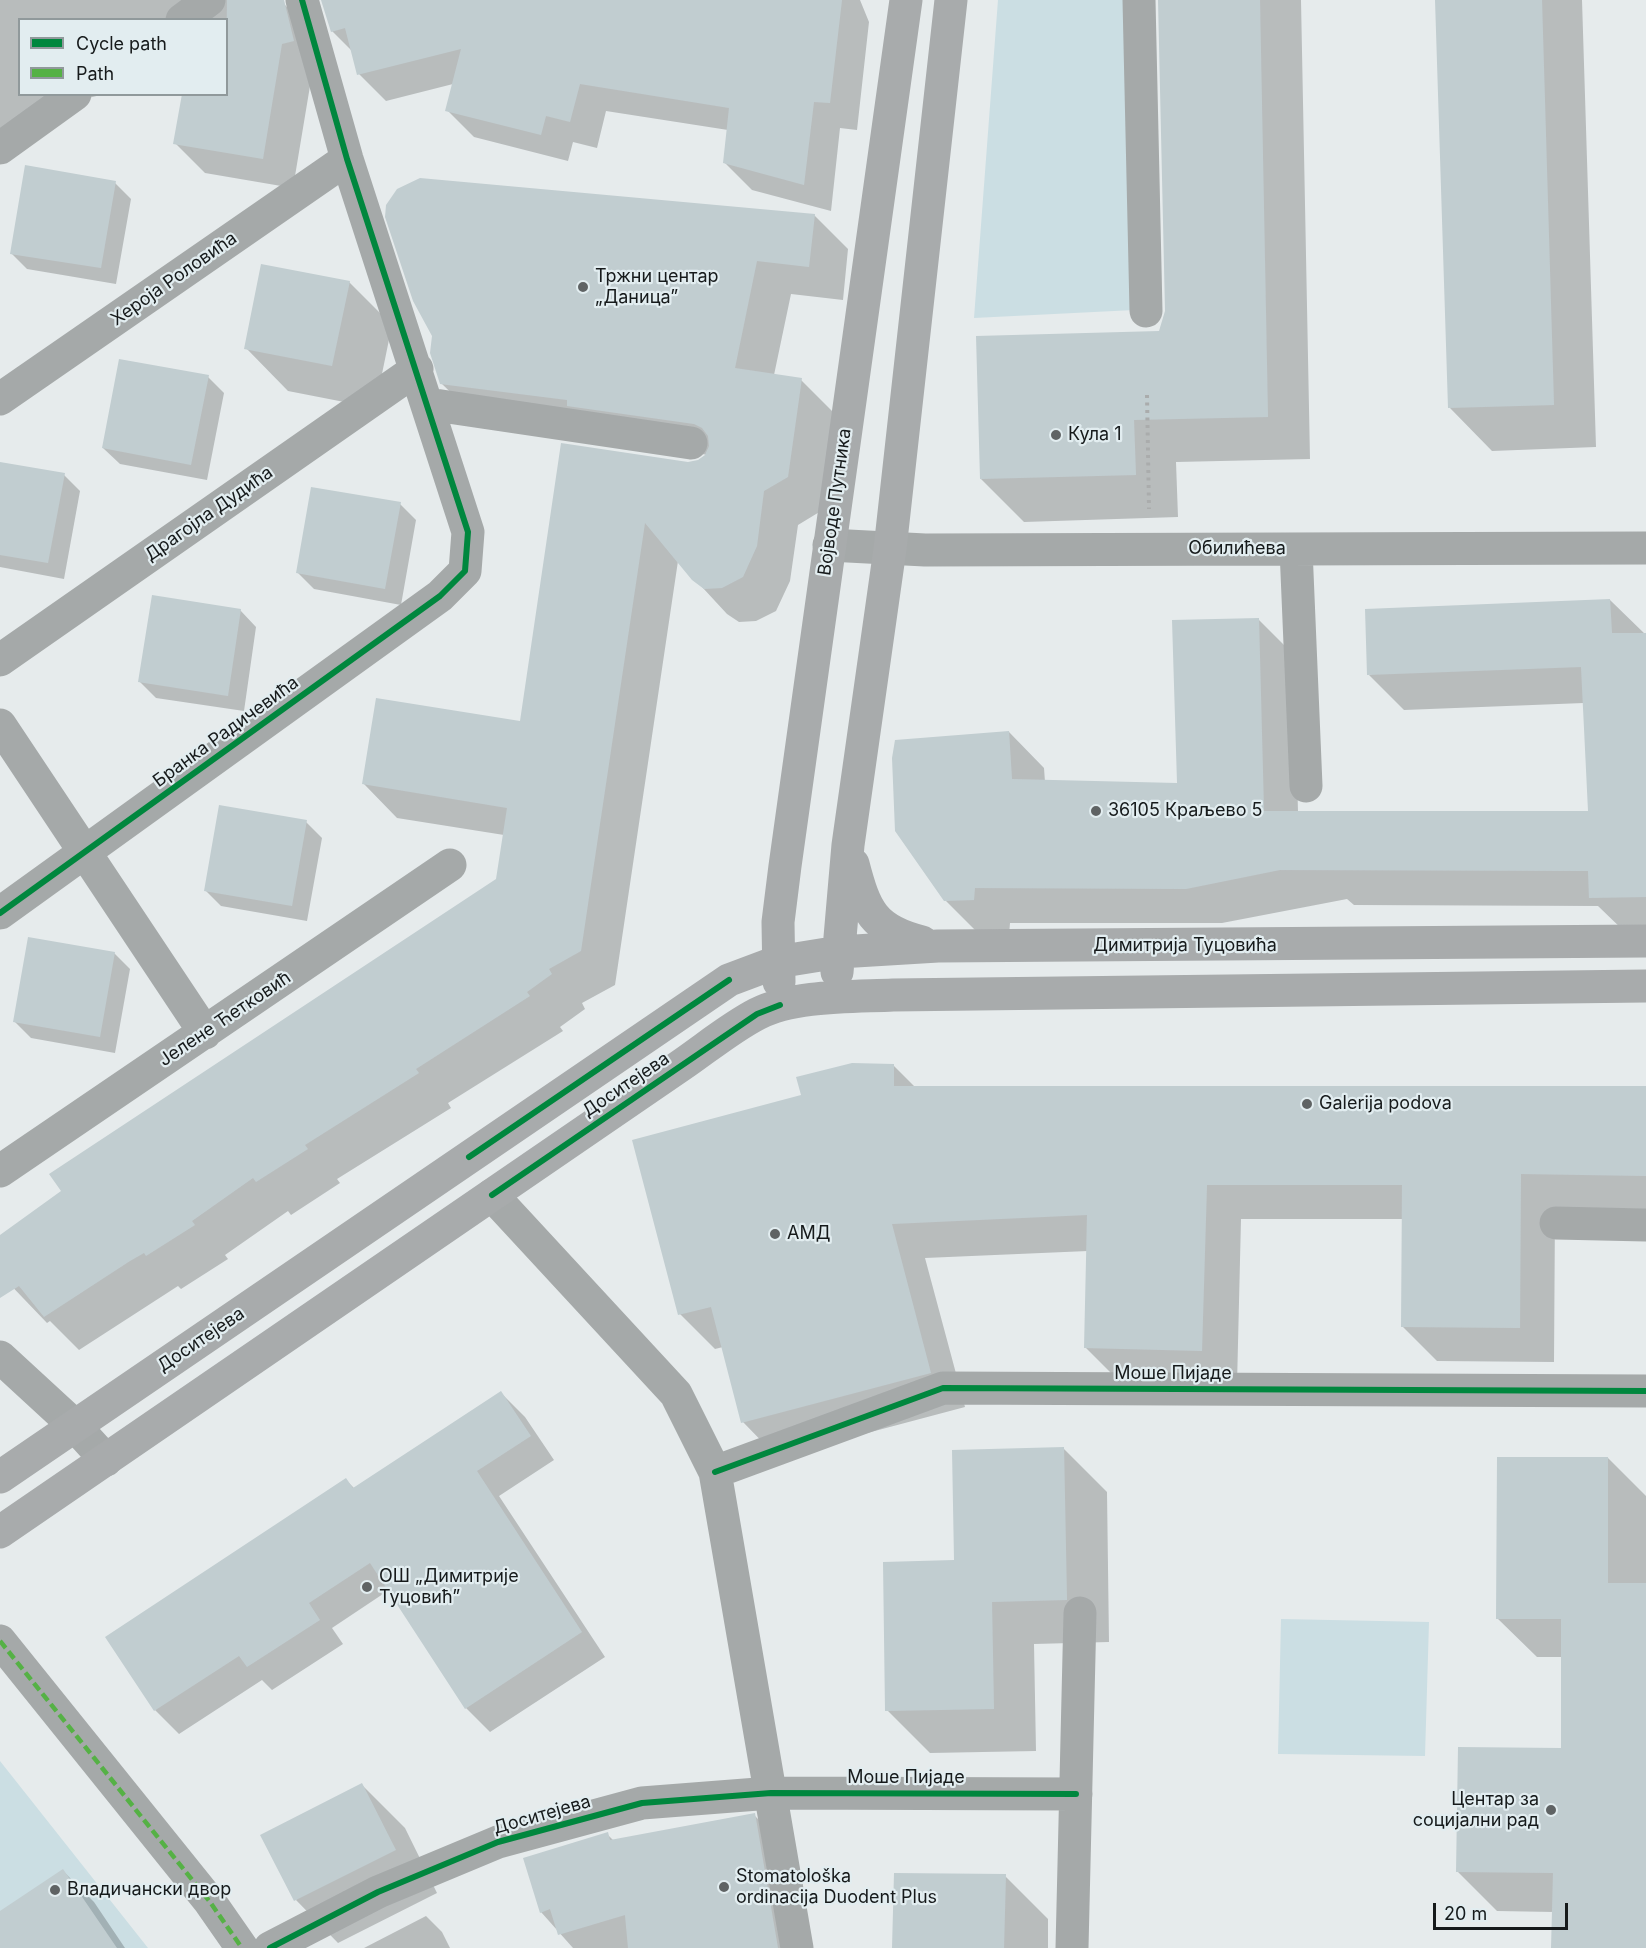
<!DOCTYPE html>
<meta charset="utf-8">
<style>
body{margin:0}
#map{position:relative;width:1646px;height:1948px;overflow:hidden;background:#e6ebec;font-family:Inter,sans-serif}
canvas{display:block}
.legend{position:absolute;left:18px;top:18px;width:210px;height:78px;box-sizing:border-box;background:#e2edf0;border:2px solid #90999b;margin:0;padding:8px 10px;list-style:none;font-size:18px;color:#161a1b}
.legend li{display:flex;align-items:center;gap:12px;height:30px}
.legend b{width:30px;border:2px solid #90999b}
.scale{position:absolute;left:1433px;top:1903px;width:135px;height:27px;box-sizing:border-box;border:3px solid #161a1b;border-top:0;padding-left:8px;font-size:18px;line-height:21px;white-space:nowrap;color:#161a1b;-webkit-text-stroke:4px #e2edf0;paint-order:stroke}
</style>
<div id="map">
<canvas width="1646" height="1948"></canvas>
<ul class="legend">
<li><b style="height:8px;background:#00873e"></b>Cycle path</li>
<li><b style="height:8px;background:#55b145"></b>Path</li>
</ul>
<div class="scale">20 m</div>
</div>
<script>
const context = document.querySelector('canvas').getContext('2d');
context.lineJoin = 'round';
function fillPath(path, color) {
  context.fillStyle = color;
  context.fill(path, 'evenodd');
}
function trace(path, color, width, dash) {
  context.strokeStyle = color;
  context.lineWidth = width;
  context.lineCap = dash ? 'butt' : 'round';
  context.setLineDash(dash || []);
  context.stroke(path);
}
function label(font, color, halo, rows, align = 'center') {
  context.font = font + ' Inter,sans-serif';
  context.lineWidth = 4.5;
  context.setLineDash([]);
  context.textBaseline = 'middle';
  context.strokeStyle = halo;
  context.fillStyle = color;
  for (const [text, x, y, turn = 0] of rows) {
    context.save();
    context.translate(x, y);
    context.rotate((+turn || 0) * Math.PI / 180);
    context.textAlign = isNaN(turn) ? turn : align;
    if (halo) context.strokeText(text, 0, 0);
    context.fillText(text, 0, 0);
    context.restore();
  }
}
fillPath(new Path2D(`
 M 998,0 L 1128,0 L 1134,310 L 974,318 Z
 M 1281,1619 L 1429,1622 L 1425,1756 L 1278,1754 Z
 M 0,1761 L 148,1948 L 0,1948 Z`), '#cbdee3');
fillPath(new Path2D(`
 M 0,0 L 262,0 L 283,3 L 313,33 L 312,74 L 293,188 L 205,173 L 175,143 L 226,94 L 226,20 L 20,20 L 20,94 L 105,94 L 46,108 L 0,142 Z
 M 323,0 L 860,0 L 869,22 L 857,130 L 840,128 L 831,211 L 752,190 L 725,163 L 728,130 L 606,111 L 597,148 L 573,142 L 568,161 L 474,137 L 447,110 L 453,84 L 386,101 L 359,74 L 353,52 L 332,31 Z
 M 1159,0 L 1301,0 L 1310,459 L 1176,462 L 1178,517 L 1024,522 L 981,479 L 1160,332 L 1166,311 Z
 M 1436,0 L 1582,0 L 1596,447 L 1492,451 L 1450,408 Z
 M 115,183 L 131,199 L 116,284 L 27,269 L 11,253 Z
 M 814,215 L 848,249 L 843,300 L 791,294 L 774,375 L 801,380 L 835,414 L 821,511 L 798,525 L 790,581 L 776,611 L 756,621 L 739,622 L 727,614 L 678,561 L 615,985 L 582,1003 L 585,1009 L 560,1027 L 563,1031 L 448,1103 L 451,1108 L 337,1179 L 340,1183 L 291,1215 L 288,1211 L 225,1255 L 228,1259 L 181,1289 L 178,1286 L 79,1350 L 50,1321 L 47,1323 L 0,1274 L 0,1249 L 498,880 L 504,835 L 397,818 L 364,784 L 521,722 L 562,444 L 688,463 L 699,462 L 708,455 L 476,417 L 441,383 Z
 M 349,282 L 392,325 L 375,408 L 288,391 L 246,348 Z
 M 208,377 L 224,393 L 207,480 L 120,464 L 103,448 Z
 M 0,464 L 64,475 L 80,491 L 64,579 L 0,567 Z
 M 400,504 L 416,520 L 401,605 L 314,589 L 298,573 Z
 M 1610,600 L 1646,635 L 1646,933 L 1626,933 L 1598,906 L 1354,905 L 1347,899 L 1222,923 L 1010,923 L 1009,935 L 981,936 L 945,900 L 1009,732 L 1044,768 L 1045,782 L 1178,785 L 1258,619 L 1294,655 L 1298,812 L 1589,813 L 1584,703 L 1404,710 L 1369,675 Z
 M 240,610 L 256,627 L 244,711 L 156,698 L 140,682 Z
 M 306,822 L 322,838 L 307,921 L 221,906 L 205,890 Z
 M 114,953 L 130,969 L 115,1053 L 31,1038 L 15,1022 Z
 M 893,1065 L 915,1087 L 1646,1088 L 1646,1209 L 1555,1208 L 1554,1362 L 1437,1361 L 1402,1326 L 1403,1219 L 1241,1219 L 1237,1385 L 1120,1382 L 1085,1347 L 1088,1251 L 925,1258 L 965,1407 L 777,1457 L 743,1422 L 723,1347 L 715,1349 L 680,1314 L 803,1096 Z
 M 501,1393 L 525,1417 L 554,1460 L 499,1496 L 605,1657 L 490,1732 L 466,1708 L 389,1590 L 332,1628 L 343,1644 L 272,1690 L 262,1680 L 179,1734 L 155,1710 L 346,1480 L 355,1489 Z
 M 1064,1449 L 1107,1492 L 1109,1642 L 1034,1644 L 1036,1751 L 930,1753 L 887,1710 L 955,1562 Z
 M 1608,1458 L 1646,1496 L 1646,1948 L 1553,1948 L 1554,1912 L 1497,1911 L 1458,1872 L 1562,1750 L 1563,1657 L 1537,1657 L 1497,1618 Z
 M 362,1785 L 405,1828 L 437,1893 L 338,1943 L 296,1900 Z
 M 754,1815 L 797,1858 L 813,1948 L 573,1948 L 541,1912 L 607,1834 L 614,1841 Z
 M 63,1871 L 94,1902 L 125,1948 L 0,1948 L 0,1913 Z
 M 1005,1876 L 1048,1919 L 1048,1948 L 894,1948 Z
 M 426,1916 L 442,1932 L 450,1948 L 364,1948 Z`), '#0003');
fillPath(new Path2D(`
 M 227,0 L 284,0 L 294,41 L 282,44 L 263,159 L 173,144 L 182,94 L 226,94 Z
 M 321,0 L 842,0 L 830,103 L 814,102 L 804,185 L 723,163 L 729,108 L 580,84 L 570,122 L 546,116 L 541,135 L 445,111 L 461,49 L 357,75 L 345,28 L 331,32 Z
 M 1158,0 L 1260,0 L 1268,417 L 1134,420 L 1136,475 L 980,479 L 976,336 L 1159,331 L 1165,311 Z
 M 1435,0 L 1542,0 L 1554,405 L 1448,408 Z
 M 25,165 L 116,181 L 101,268 L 10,254 Z
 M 420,178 L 815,214 L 809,267 L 757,261 L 735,368 L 802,378 L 788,477 L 764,491 L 757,546 L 743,577 L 722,588 L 704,589 L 692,580 L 645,523 L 581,951 L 549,969 L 552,974 L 527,992 L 530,996 L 416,1069 L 419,1073 L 305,1145 L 308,1149 L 256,1182 L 253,1178 L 192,1221 L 195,1225 L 146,1256 L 144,1253 L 130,1261 L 44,1317 L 19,1286 L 0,1298 L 0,1235 L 61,1191 L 49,1174 L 496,879 L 507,808 L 362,784 L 376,698 L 520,721 L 561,443 L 688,462 L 698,460 L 705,455 L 709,446 L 708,436 L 702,428 L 694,424 L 567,406 L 567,400 L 440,384 L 430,353 L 432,336 L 413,301 L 385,217 L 386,205 L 397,189 Z
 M 261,264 L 350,281 L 332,366 L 244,349 Z
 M 119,359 L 209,375 L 191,465 L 102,448 Z
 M 0,462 L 65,473 L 48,563 L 0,555 Z
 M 311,487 L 401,502 L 385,589 L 296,573 Z
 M 152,595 L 241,609 L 228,696 L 138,682 Z
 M 1610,599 L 1612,633 L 1646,633 L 1646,897 L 1589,898 L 1588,871 L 1280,870 L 1186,889 L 975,888 L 974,900 L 944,901 L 895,831 L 892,758 L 895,740 L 1009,731 L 1012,779 L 1177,783 L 1172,620 L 1259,618 L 1264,811 L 1588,811 L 1581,667 L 1367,675 L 1365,609 Z
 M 219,805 L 307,820 L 292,906 L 204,891 Z
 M 28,937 L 115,952 L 100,1037 L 13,1022 Z
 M 852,1063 L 894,1064 L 894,1086 L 1646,1086 L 1646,1176 L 1521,1174 L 1520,1328 L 1401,1327 L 1402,1185 L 1207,1185 L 1202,1351 L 1084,1348 L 1087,1215 L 892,1224 L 931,1373 L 741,1423 L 711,1307 L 678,1315 L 632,1140 L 801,1095 L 796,1077 Z
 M 501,1391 L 531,1436 L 477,1471 L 582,1632 L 465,1709 L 370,1563 L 309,1603 L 320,1620 L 247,1667 L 239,1656 L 154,1711 L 105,1637 L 346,1478 L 353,1488 Z
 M 1064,1447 L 1067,1600 L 992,1602 L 994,1709 L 885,1711 L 883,1562 L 954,1560 L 952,1450 Z
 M 1497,1457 L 1608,1457 L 1608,1583 L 1646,1583 L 1646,1948 L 1551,1948 L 1553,1873 L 1456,1872 L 1458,1747 L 1561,1748 L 1561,1619 L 1496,1619 Z
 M 362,1783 L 396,1850 L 294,1901 L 260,1835 Z
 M 755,1813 L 778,1948 L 628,1948 L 625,1915 L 558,1935 L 550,1909 L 540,1913 L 523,1858 L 608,1832 L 610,1840 Z
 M 63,1869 L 117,1948 L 0,1948 L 0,1911 Z
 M 894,1873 L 1006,1874 L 1004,1948 L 892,1948 Z`), '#c1cdd0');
trace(new Path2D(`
 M 1147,395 L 1149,509`), '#aaacac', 4, [3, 4.5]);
trace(new Path2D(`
 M 1139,0 L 1146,311
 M 182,20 L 209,0
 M 0,148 L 75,94
 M 0,399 L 347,159
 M 428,404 L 691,443
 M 829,545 L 925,550 L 1646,548
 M 1296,549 L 1306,786
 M 0,660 L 417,369
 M 0,725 L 205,1033
 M 0,913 L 440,596 L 465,571 L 468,532 L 347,159 L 302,0
 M 0,1171 L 450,865
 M 492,1195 L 676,1394 L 715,1472 L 797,1948
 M 1556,1223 L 1646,1225
 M 0,1357 L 75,1426 L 106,1460
 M 715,1472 L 943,1388 L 1646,1391
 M 0,1641 L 210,1902 L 242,1948
 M 270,1948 L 378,1892 L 498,1842 L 642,1803 L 771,1793 L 1076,1794
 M 1072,1948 L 1080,1613`), '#a5a9a9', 33);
trace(new Path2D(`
 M 853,864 C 865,910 873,930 922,942
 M 837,972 L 848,845 L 890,549 L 951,0
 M 779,982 L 778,922 L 785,866 L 906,0
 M 0,1477 L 729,980 L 777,962 L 839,952 L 938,946 L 1646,941
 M 0,1532 L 680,1066 C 705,1049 730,1028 757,1014 C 794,995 852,997 893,995 L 1646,986`), '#a8abac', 33);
trace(new Path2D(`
 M 0,1641 L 210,1902 L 242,1948`), '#55b145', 4.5, [9, 4.5]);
trace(new Path2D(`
 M 0,913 L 440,596 L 465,571 L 468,532 L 347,159 L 302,0
 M 469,1157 L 729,980
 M 492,1195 L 757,1014 L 780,1005
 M 715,1472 L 943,1388 L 1646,1391
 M 270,1948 L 378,1892 L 498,1842 L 642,1803 L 771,1793 L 1076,1794`), '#00873e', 6);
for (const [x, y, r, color] of [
 [583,287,6,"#5f6364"],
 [1056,435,6,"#5f6364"],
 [1096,811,6,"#5f6364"],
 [1307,1104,6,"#5f6364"],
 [775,1234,6,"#5f6364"],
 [367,1587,6,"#5f6364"],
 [1551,1810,6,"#5f6364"],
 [724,1887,6,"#5f6364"],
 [55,1890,6,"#5f6364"]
]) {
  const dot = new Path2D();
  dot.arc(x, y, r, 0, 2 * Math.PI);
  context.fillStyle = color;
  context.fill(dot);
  trace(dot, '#e2edf0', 2);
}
label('18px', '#161a1b', '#e2edf0', [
 ["Тржни центар",595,277],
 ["„Даница”",595,298],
 ["Кула 1",1068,435],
 ["36105 Краљево 5",1108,811],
 ["Galerija podova",1319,1104],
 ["АМД",787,1234],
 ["ОШ „Димитрије",379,1577],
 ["Туцовић”",379,1598],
 ["Центар за",1539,1800,"right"],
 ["социјални рад",1539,1821,"right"],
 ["Stomatološka",736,1877],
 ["ordinacija Duodent Plus",736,1898],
 ["Владичански двор",67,1890]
], 'left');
label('18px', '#161a1b', '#e2edf0', [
 ["Хероја Роловића",174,279,-35],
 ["Војводе Путника",835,502,-82],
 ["Драгојла Дудића",209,514,-35],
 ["Обилићева",1237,549],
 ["Бранка Радичевића",226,732,-36],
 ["Димитрија Туцовића",1185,946],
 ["Јелене Ћетковић",225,1019,-34],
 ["Доситејева",626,1085,-34],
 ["Доситејева",201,1340,-34],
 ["Моше Пијаде",1173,1374],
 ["Моше Пијаде",906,1778],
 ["Доситејева",542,1815,-16]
]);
</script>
